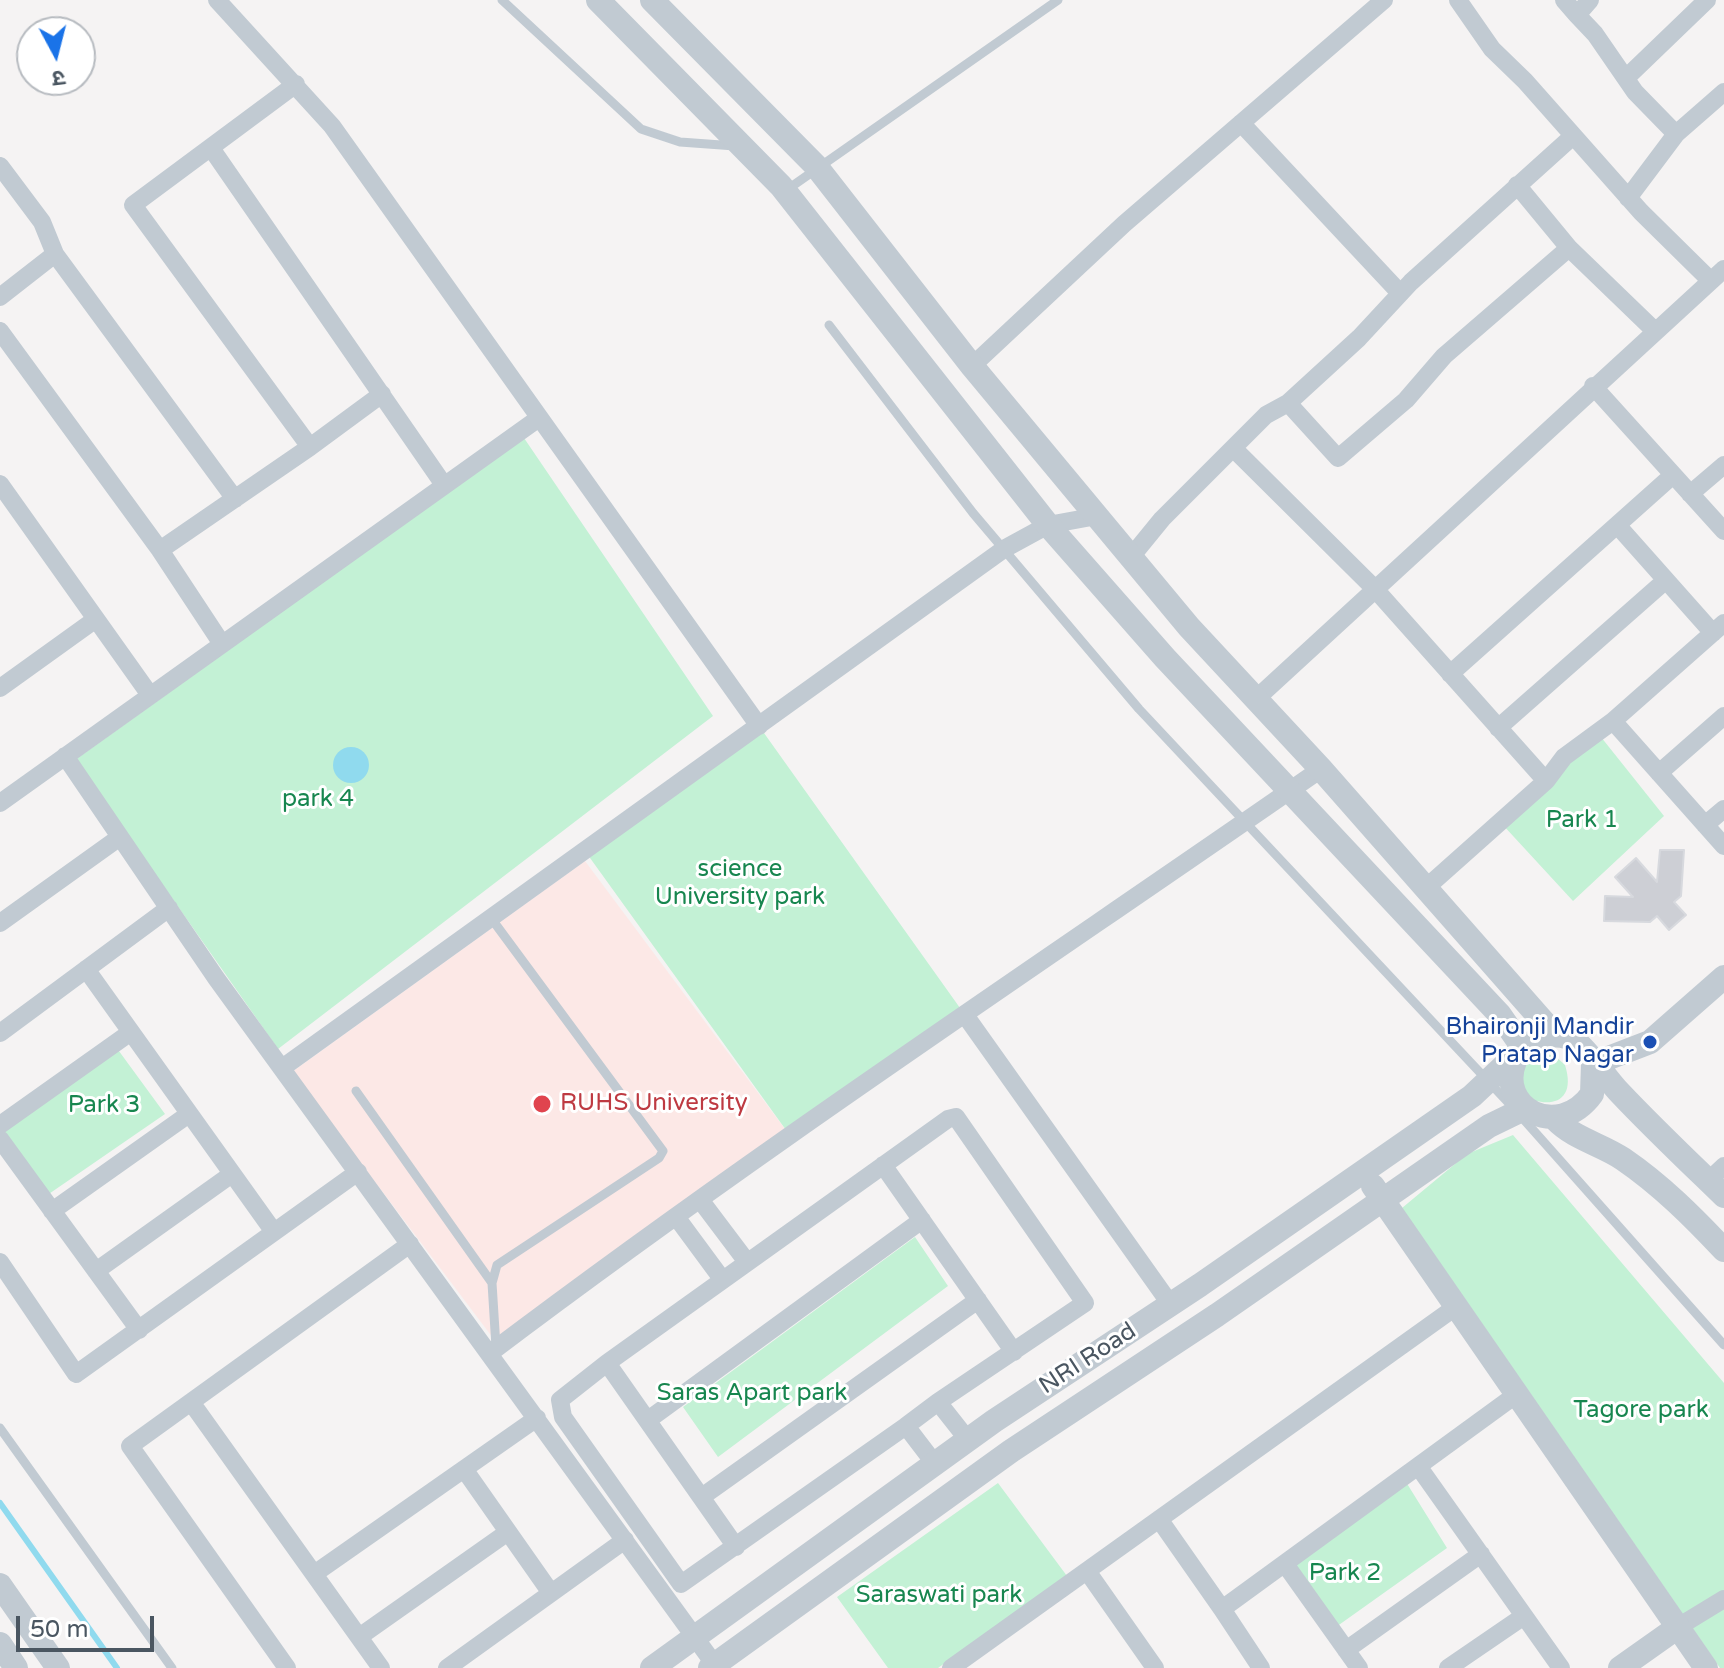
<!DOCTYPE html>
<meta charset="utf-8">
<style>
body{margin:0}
#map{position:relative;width:1724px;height:1668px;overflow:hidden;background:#f5f3f3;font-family:"Varela Round","Noto Sans Devanagari",sans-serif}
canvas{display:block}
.north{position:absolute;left:16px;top:16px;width:80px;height:80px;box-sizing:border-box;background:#fff;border:2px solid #b7bbc0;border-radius:50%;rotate:173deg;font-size:22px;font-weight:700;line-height:32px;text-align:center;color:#4a5661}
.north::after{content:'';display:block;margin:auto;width:28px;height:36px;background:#1a73e8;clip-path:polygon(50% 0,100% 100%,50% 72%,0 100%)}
.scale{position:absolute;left:16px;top:1616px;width:138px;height:36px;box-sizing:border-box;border:4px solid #4a5661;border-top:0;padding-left:10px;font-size:24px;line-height:28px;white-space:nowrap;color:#4a5661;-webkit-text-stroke:6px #fff;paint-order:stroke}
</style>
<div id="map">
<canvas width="1724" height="1668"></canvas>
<div class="north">उ</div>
<div class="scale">50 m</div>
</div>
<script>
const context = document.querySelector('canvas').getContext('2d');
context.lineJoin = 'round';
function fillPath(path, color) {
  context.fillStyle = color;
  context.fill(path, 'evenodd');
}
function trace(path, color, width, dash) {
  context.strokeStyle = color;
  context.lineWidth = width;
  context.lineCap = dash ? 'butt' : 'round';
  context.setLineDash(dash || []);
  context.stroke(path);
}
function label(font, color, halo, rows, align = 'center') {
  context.font = font + ' "Varela Round",sans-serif';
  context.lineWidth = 6;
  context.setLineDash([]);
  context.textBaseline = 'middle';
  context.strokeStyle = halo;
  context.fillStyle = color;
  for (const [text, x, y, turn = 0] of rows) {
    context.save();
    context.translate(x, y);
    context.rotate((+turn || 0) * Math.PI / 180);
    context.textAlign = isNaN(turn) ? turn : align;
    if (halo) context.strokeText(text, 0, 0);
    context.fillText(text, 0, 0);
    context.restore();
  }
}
fillPath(new Path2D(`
 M 585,861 L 791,1137 L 496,1342 L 292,1072 Z`), '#fce8e6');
fillPath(new Path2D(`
 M 524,438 L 713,716 L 278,1049 L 75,760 Z
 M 759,726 L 965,1015 L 791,1137 L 585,851 Z
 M 1597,732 L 1664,816 L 1573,901 L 1502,824 Z
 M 116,1047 L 165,1114 L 43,1198 L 0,1129 Z
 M 1530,1054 L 1554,1055 L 1565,1065 C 1577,1103 1549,1110 1521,1095 L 1520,1060 Z
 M 1513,1135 L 1724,1383 L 1724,1668 L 1720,1668 L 1402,1208 L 1467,1154 Z
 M 915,1237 L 948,1286 L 718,1457 L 683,1407 Z
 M 1406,1482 L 1447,1548 L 1336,1627 L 1287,1568 Z
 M 998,1483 L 1067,1576 L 938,1668 L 888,1668 L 837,1597 Z`), '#c3f1d5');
fillPath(new Path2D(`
 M333 765a18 18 0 1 1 36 0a18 18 0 1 1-36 0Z`), '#90daee');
trace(new Path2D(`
 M 0,1503 L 117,1668`), '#90daee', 6);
const building = new Path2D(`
 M 1660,850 L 1684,850 L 1681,896 L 1674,902 L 1686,915 L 1669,930 L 1657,916 L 1650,922 L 1604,921 L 1605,896 L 1633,897 L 1615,877 L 1636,858 L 1657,882 Z`);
fillPath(building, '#cdcfd5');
trace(building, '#d7d9de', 2);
trace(new Path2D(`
 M 502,0 L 641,129 L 680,142 L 735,146
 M 788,189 L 1058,0
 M 829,325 L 973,513 L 1139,709 L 1518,1113 L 1724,1345
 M 491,918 L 663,1151 L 659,1158 L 497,1265 L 492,1283 L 496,1347
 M 356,1091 L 492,1283
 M 0,1428 L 172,1668`), '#c1cad2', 9);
trace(new Path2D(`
 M 217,0 L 332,126 L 759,726
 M 1458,0 L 1492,49 L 1525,81 L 1641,212 L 1711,281
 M 1564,0 L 1577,15 L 1590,0
 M 1577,15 L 1595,34 L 1635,92 L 1676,134 L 1628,198
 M 1626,78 L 1707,0
 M 296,84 L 133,205 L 310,447 L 382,394
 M 1241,123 L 1400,293
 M 1676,134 L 1724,92
 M 211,148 L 444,485
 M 0,166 L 42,222 L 55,254
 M 1569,248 L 1655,331
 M 0,297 L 55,254 L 235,499
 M 0,331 L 160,550
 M 972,366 L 1124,224 L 1384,0
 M 1593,386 L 1724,531
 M 1288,403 L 1338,458 L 1406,400 L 1444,356 L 1569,248 L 1517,185
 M 1233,448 L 1375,589 L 1546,781 L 1427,887
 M 0,484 L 150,695
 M 1690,494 L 1724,465
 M 1618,526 L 1713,633
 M 1131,557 L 1162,519 L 1266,415 L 1288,403 L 1359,338 L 1411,282 L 1573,136
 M 1724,623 L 1613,721 L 1724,846
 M 222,644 L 160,550 L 310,447
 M 1450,674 L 1673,475
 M 0,688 L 96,619
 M 1257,698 L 1724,269
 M 1498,728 L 1666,580
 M 65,756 L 216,978 L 715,1665
 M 1659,773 L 1724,716
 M 1546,781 L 1564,757 L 1613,721
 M 0,803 L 539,418
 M 1705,825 L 1724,809
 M 0,923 L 120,837
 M 86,969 L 274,1232
 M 965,1015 L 1171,1305
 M 0,1033 L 169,908
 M 282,1068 L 1004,549 L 1048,525 L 1097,516
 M 0,1125 L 131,1032
 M 0,1139 L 139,1330
 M 883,1165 L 1014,1352
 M 1708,1181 L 1724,1166
 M 701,1201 L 747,1262
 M 52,1211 L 189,1114
 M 677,1218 L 722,1279
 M 0,1262 L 76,1374 L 358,1172
 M 96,1271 L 232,1174
 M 490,1353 C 760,1149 1043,962 1321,769
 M 607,1363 L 736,1547
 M 191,1402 L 381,1668
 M 648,1420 L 922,1220
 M 906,1426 L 938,1402
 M 935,1464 L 906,1426 L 681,1584 L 563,1417 L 560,1400 L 607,1363 L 948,1119 L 956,1117 L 1085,1303 L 938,1402 L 968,1440
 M 1418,1466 L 1561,1668
 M 464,1469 L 551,1593
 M 703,1496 L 978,1300
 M 1159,1519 L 1222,1609 L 1517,1394
 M 1285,1564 L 1359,1668
 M 1087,1571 L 1155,1668
 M 314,1574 L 537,1418
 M 1222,1609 L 1261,1668
 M 1678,1627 L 1724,1599
 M 359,1637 L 508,1532
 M 1346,1650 L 1481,1554
 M 287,1668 L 130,1446 L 410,1244
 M 447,1668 L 625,1540
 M 951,1668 L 1457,1306
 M 1448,1668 L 1524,1616`), '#c1cad2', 18);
trace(new Path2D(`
 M 598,0 L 781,186 L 1048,525 L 1165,658 L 1500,1015 L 1523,1048
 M 652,0 L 816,166 L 972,366 L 1189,627 L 1321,769 L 1555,1035
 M 1593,1064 L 1592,1094 C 1558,1141 1496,1108 1515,1061 C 1524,1040 1556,1027 1576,1042 C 1588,1050 1607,1080 1620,1093 C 1653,1128 1689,1162 1724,1196
 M 1593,1064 L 1650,1042 L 1724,977
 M 1555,1119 C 1574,1139 1601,1144 1623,1159 C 1661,1185 1693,1217 1724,1250
 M 1373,1186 L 1706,1668
 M 0,1585 L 58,1668
 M 0,1644 L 16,1668
 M 652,1668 L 994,1421 L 1200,1285 L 1472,1096 L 1523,1048
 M 710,1668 L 1011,1451 L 1217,1315 L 1489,1126 L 1526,1108
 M 1620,1668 L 1678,1627`), '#c1cad2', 24);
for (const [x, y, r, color] of [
 [1650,1042,8,"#1a4fb4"],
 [542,1104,10,"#e0444e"]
]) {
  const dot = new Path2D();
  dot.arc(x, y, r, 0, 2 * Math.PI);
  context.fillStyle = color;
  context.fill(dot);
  trace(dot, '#fff', 3);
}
label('24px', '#17864f', '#fff', [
 ["park 4",318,800],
 ["Park 1",1582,821],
 ["science",740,870],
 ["University park",740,898],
 ["Park 3",104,1106],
 ["Saras Apart park",752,1394],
 ["Tagore park",1641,1411],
 ["Park 2",1345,1574],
 ["Saraswati park",939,1596]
]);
label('24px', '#164399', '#fff', [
 ["Bhaironji Mandir",1634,1028],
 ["Pratap Nagar",1634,1056]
], 'right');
label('24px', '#be3a42', '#fff', [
 ["RUHS University",560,1104]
], 'left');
label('24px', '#4a5661', '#fff', [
 ["NRI Road",1088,1359,-33]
]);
</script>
